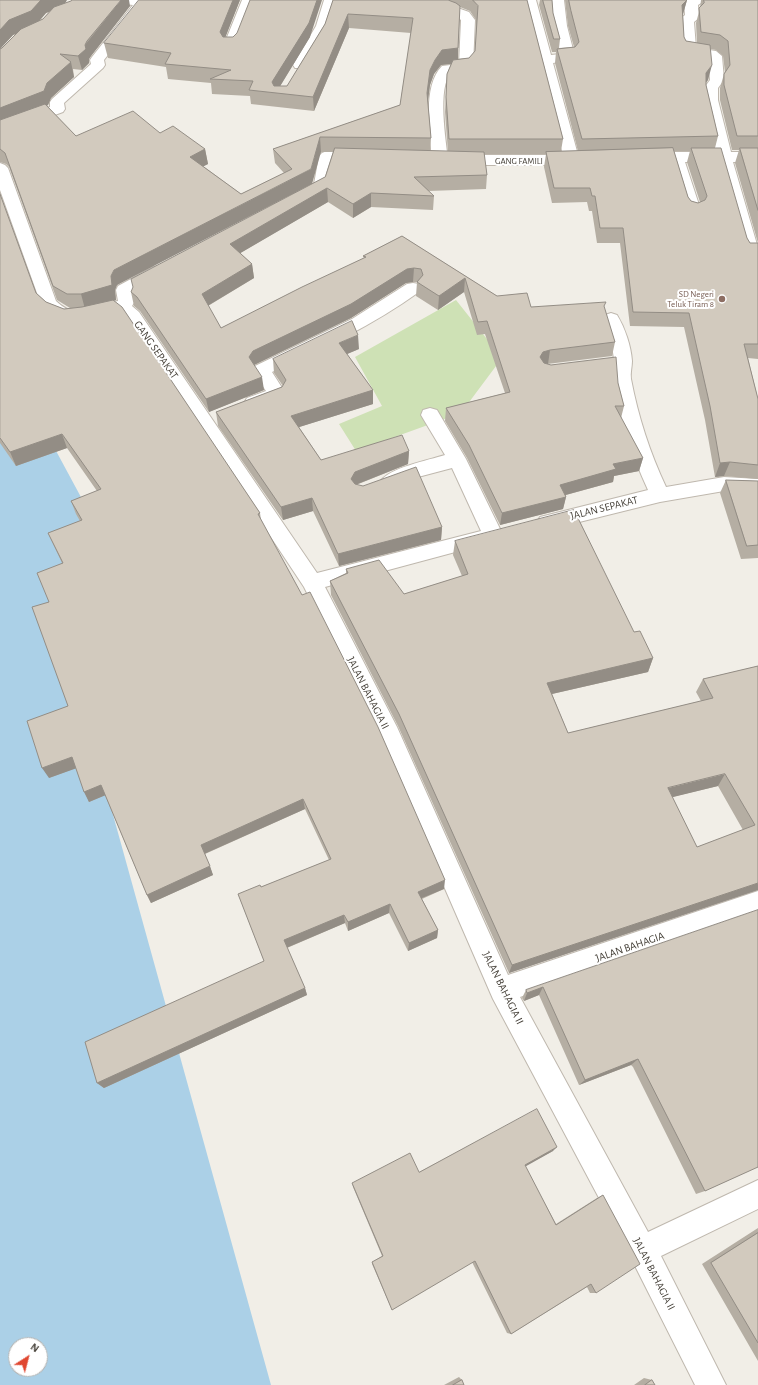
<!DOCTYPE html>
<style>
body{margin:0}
#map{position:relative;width:758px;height:1385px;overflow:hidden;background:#f1eee7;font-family:"Alegreya Sans",sans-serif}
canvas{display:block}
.north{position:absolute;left:8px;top:1337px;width:40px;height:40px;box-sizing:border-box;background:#fff;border:1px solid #b4b2af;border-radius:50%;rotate:36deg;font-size:11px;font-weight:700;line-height:16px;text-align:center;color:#443f37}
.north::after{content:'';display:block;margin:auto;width:14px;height:18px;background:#e04730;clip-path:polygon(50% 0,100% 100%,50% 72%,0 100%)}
</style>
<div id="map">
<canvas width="758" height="1385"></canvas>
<div class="north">N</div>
</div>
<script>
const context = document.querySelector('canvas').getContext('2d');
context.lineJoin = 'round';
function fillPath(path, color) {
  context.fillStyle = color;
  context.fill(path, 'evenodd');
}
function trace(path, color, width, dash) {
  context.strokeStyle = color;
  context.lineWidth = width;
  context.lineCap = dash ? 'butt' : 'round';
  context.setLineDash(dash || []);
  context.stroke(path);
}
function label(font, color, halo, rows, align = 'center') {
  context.font = font + ' "Alegreya Sans",sans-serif';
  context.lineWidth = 4;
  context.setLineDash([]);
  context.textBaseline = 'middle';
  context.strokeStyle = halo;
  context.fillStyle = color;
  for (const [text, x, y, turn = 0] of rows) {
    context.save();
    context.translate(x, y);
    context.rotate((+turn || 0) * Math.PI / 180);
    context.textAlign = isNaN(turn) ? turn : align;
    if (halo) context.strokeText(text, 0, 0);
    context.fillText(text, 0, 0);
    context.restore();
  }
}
fillPath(new Path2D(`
 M 456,300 L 502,358 L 461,413 L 356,451 L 339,424 L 382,406 L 355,357 Z`), '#cee1b5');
fillPath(new Path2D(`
 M 0,347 L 89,512 L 74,674 L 271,1385 L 0,1385 ZM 16,1345 L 40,1345 L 40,1369 L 16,1369 Z`), '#abd0e7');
const minor = new Path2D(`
 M 112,0 L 147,0 L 149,2 L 104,60 L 105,65 L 103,68 L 64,103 L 65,109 L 63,112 L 0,135 L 0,126 L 50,107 L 50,102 L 52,99 L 91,64 L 90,60 L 92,57 L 133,5 L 114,3 Z
 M 242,0 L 256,0 L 237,47 L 235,50 L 225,50 L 223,47 Z
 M 324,0 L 338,0 L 329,26 L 305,68 L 295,68 L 293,65 L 316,26 Z
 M 435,0 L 449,0 L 449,5 L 469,12 L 475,20 L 473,65 L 468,71 L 451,73 C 437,87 446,141 448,160 L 450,157 L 455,155 L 563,155 L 522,0 L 536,0 L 551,55 L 560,54 L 553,26 L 550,0 L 564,0 L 567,26 L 575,57 L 573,60 L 553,63 L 578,155 L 583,159 L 580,162 L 572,165 L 455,165 L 450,163 L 448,160 L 445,163 L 435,163 L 432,160 C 430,133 422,86 442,66 L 459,64 L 461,20 L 456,16 L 438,10 Z
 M 687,0 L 706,0 L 698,5 L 699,18 L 694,22 L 696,48 L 716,51 L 722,56 L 724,80 L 718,88 L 718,100 L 731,152 L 758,152 L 758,162 L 733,162 L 758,248 L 757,256 L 751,257 L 745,256 L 743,252 L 718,162 L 685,162 L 701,211 L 699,214 L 693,216 L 687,214 L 685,211 L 670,162 L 640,160 L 637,157 L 640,154 L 645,152 L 716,152 L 704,100 L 704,88 L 710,80 L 708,58 L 684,55 L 682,52 L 680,19 L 685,15 L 684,3 Z
 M 327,151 L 361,152 L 366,154 L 369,157 L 366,160 L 334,161 L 326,189 L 309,199 L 297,199 L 295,196 L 297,193 L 314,184 L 319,156 L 322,153 Z
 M 0,163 L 5,165 L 8,168 L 56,301 C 76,321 93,306 118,301 L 116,290 L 118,286 L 153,267 L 159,266 L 165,267 L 167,271 L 165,275 L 133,292 L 135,301 L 132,306 L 139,312 L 317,573 L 481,531 L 452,468 L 418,477 L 390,489 L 383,487 L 380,482 C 388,468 429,460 445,455 L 421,415 L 423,410 L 430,408 L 437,410 L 466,459 L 503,535 L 500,540 L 325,587 L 397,727 L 508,975 L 758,891 L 758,915 L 520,997 L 648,1232 L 758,1180 L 758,1209 L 661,1256 L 726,1385 L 695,1385 L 632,1260 L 493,999 L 379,737 L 304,587 L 127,320 L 117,313 C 86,318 68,333 42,307 L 0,190 Z
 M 413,283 L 419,284 L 421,288 L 419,292 C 373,325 323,349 272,372 L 286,394 L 283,399 L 253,410 L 247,408 L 244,403 L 247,398 L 266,391 L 252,370 L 255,366 L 352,319 L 407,284 Z
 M 611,313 L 617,315 C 625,328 631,346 632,361 C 632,367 630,373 631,379 C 638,416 650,453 666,487 L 724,477 L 758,479 L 758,493 L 724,491 L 660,502 L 547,530 L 540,527 L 537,522 L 540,517 L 648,490 C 632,455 619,417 613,379 C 612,373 615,367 614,360 C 613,346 608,332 602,319 L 605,315 Z`);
trace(minor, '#bfb8ae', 2);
fillPath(minor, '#fff');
fillPath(new Path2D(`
 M 0,0 L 130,6 L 91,56 L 89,59 L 89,63 L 82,70 L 73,69 L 74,77 L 51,98 L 48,105 L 47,106 L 76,136 L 160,133 L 205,149 L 208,164 L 203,166 L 241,194 L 284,173 L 275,163 L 273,149 L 400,105 L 411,33 L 349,28 L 314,111 L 251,104 L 250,96 L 212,94 L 211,83 L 168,79 L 166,67 L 108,58 L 104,43 L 240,0 L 225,37 L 310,37 L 280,86 L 287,86 L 325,24 L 333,0 L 450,1 L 450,0 L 527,0 L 563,139 L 561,151 L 578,151 L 555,63 L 556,52 L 552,52 L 539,5 L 540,0 L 552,0 L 553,13 L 560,39 L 559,48 L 574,47 L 568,26 L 565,0 L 687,0 L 683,14 L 683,15 L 684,37 L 686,41 L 697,43 L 696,23 L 700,8 L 701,0 L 758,0 L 758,359 L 748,358 L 758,399 L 758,479 L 724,476 L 715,477 L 705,420 L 684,327 L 630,326 L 620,243 L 597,243 L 592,211 L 589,211 L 587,202 L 552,203 L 544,167 L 546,154 L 484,154 L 487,175 L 486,189 L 428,191 L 434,196 L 433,210 L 371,207 L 353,218 L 328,202 L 240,253 L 252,264 L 254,278 L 208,306 L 221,328 L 364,258 L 363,256 L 402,236 L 497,296 L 531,307 L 604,308 L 615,342 L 612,356 L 547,364 L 618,383 L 624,406 L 621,418 L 643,458 L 639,471 L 614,476 L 613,482 L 566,495 L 566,497 L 563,509 L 500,525 L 467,458 L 445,421 L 446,408 L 505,393 L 485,334 L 477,335 L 464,292 L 438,310 L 416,296 L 417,282 L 413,282 L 406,283 L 351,318 L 254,365 L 264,390 L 209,412 L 140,311 L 134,306 L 131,292 L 325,177 L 333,152 L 321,152 L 117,285 L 115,290 L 116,300 L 114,301 L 260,513 L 261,520 L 444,889 L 422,899 L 438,930 L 437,938 L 408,951 L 389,913 L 348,931 L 345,923 L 287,948 L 305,988 L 307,995 L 104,1088 L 97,1083 L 264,961 L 238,894 L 261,887 L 329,860 L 305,809 L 205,854 L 213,875 L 151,903 L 147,895 L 105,795 L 89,802 L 76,768 L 49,778 L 68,706 L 49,602 L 62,563 L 48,533 L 80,521 L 76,514 L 71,501 L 97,491 L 67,448 L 16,466 L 0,443 L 0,194 L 36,293 L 46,302 L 64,309 L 70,308 L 57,300 L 9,167 L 6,164 L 0,162 ZM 460,7 L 470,11 L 476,20 L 475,52 L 469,58 L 458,59 ZM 50,11 L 43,19 L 39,21 L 46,13 ZM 16,34 L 2,48 L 0,49 L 13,35 ZM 711,49 L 716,50 L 723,56 L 725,72 L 724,74 L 720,88 L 720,100 L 732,150 L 739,150 L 735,163 L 758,243 L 750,243 L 747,238 L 715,148 L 718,136 L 706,85 L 706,82 L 708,80 ZM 451,64 L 447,74 L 445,112 L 448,152 L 430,151 L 431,138 L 428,100 L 430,85 L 434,74 L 441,65 ZM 674,151 L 690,151 L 687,162 L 700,202 L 698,203 L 691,201 L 688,197 Z
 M 359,349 L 347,354 L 373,390 L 373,404 L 299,427 L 321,460 L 409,451 L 408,464 L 356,485 L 442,527 L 441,540 L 339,566 L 313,511 L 283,520 L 218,426 L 216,412 L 282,387 L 283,386 L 274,373 L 273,359 Z
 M 726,480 L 758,481 L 758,558 L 741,559 L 720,493 Z
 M 455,541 L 634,632 L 653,658 L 648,672 L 552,694 L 568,733 L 701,701 L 696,692 L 703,679 L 758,666 L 758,890 L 509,973 L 398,726 L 331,595 L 330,581 L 346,573 L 346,569 L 404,594 L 462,576 L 453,555 ZM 718,786 L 743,830 L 697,847 L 672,797 Z
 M 758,910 L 758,1168 L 757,1167 L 705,1191 L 696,1194 L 633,1067 L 631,1065 L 579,1085 L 539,995 L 524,1001 L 522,998 L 526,990 Z
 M 553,1151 L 525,1166 L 556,1224 L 597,1198 L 603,1195 L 596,1293 L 590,1293 L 587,1287 L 511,1334 L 507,1333 L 472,1262 L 392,1310 L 372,1264 L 372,1262 L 382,1256 L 353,1187 L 352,1183 Z
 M 758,1228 L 758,1361 L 702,1264 Z
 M 459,1377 L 462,1380 L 464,1385 L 444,1385 Z
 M 644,1378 L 652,1380 L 655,1385 L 634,1385 Z`), '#b5aea3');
fillPath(new Path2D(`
 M 41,0 L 67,0 L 63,7 L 46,13 L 35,26 L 13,35 L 0,49 L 0,30 L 9,20 Z
 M 121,0 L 129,0 L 130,6 L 91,56 L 89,59 L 89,63 L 82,70 L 78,56 L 85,45 Z
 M 233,0 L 240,0 L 222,46 L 220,32 Z
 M 317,0 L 322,0 L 310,37 L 276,93 L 272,82 Z
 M 687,0 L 683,14 L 678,19 L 682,5 Z
 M 348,14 L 349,28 L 314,111 L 313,97 Z
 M 458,48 L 458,63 L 441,65 L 434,74 L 430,85 L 427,108 L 427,93 L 430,70 L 435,60 L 442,50 Z
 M 71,62 L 74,77 L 51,98 L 48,105 L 0,124 L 0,108 L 47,83 Z
 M 712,65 L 708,80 L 702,88 L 706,73 Z
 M 320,137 L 321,152 L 312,184 L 117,285 L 115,290 L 116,300 L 85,309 L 81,294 L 111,276 L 114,270 L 311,169 Z
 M 205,149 L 208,164 L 193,172 L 190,157 Z
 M 327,188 L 328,202 L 232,258 L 230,244 Z
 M 371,193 L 371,207 L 353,218 L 353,204 Z
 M 252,264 L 254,278 L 204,308 L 202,294 Z
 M 414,268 L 413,282 L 406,283 L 351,318 L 254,365 L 251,371 L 249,357 L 253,351 L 407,269 Z
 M 465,278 L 464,292 L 438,310 L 439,296 Z
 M 358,335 L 359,349 L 340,357 L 339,343 Z
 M 550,350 L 548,364 L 541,366 L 540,357 L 543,352 Z
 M 262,377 L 264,390 L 209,412 L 206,399 Z
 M 373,390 L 373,404 L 293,429 L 291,416 Z
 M 62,434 L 67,448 L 16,466 L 10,452 Z
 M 409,451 L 408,464 L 355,485 L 351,479 L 355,472 Z
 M 643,458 L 639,471 L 614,476 L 613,482 L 558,497 L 560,485 L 613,464 Z
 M 730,462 L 724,476 L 715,477 L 720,463 Z
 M 566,497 L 563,509 L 500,525 L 502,513 Z
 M 312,498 L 313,511 L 283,520 L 281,507 Z
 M 442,527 L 441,540 L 339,566 L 338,554 Z
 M 653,658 L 648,672 L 543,696 L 547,683 Z
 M 72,757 L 77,768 L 49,778 L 42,768 Z
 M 725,774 L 718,786 L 661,800 L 668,788 Z
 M 101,785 L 106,795 L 89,802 L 84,792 Z
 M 303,799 L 305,809 L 204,854 L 201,845 Z
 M 210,866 L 213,875 L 151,903 L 147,895 Z
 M 445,880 L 444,889 L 417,900 L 418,892 Z
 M 758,883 L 758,890 L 509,973 L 512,965 Z
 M 390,904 L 389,913 L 348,931 L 348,922 Z
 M 344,915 L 345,923 L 286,948 L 284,940 Z
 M 438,930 L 437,938 L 408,951 L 409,943 Z
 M 543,987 L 539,995 L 524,1001 L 527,993 Z
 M 305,988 L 307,995 L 104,1088 L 97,1083 Z
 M 638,1059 L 631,1065 L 579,1085 L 585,1080 Z
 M 557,1147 L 553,1151 L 521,1169 L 525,1165 Z`), '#938d85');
const building = new Path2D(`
 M 0,0 L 41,0 L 31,11 L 9,20 L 0,30 Z
 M 72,0 L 121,0 L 87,41 L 85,45 L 86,49 L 78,56 L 60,54 L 71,62 L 47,83 L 44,91 L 0,108 L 0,49 L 2,48 L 21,29 L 43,19 L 54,7 L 71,1 Z
 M 139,0 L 233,0 L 220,32 L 223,37 L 233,37 L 237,33 L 250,0 L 317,0 L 309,23 L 272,82 L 274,86 L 287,86 L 325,24 L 333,0 L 448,0 L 456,3 L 460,6 L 458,48 L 442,50 L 435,60 L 430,70 L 427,93 L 431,138 L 320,137 L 311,169 L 114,270 L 111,276 L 112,285 L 81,294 L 67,294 L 53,286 L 5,153 L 0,149 L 0,120 L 45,104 L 76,136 L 133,111 L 160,133 L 173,126 L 205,149 L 190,157 L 241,194 L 292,169 L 273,149 L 400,105 L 413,18 L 348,14 L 313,97 L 249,90 L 253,81 L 210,79 L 231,70 L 165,64 L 171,53 L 104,43 Z
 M 473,0 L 527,0 L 563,139 L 449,139 L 446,97 L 447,74 L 453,60 L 469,58 L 475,51 L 478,6 Z
 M 543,0 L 552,0 L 553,13 L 560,39 L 554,39 Z
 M 569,0 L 687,0 L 682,5 L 684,37 L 686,41 L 710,45 L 712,65 L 706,73 L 706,85 L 718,136 L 582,139 L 557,49 L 575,47 L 579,42 L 571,11 Z
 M 704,0 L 758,0 L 758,136 L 737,136 L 724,85 L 724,74 L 730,65 L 728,41 L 720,35 L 701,32 L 699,8 L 704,3 Z
 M 335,148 L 484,152 L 487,175 L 414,177 L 434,196 L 371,193 L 353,204 L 327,188 L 230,244 L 252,264 L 202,294 L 221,328 L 302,287 L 366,257 L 363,256 L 402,236 L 497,296 L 527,293 L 531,307 L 606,302 L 604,306 L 615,342 L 550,350 L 543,352 L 540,357 L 544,363 L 551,365 L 616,357 L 618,383 L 624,406 L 615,406 L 643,458 L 613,464 L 616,469 L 560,485 L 566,497 L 502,513 L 469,445 L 446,408 L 510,392 L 487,321 L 478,322 L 465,278 L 439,296 L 417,282 L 423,275 L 421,269 L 414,268 L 407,269 L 351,304 L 253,351 L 249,357 L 262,377 L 206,399 L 137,297 L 131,292 L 133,287 L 131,279 L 325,177 Z
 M 673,148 L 688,197 L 691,201 L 698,203 L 705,200 L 707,196 L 691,148 L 721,148 L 747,238 L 750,243 L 758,243 L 758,344 L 744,344 L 758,399 L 758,465 L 730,462 L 720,463 L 710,406 L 689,313 L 633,312 L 623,228 L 600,228 L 595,196 L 592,196 L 590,188 L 554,188 L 546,152 Z
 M 740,148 L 758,148 L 758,210 Z
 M 0,194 L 36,293 L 46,302 L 64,309 L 82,307 L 113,300 L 122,307 L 260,513 L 258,514 L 302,595 L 310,592 L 378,727 L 445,880 L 418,892 L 438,930 L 409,943 L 390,904 L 348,922 L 344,915 L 284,940 L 305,988 L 97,1083 L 85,1042 L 264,961 L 238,894 L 260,885 L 261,887 L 331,859 L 303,799 L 201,845 L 210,866 L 147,895 L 101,785 L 84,792 L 72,757 L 42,768 L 27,721 L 68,706 L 32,607 L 49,602 L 37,573 L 63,563 L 48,533 L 82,520 L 71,501 L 101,489 L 62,434 L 10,452 L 0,438 Z
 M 352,321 L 358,335 L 339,343 L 373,390 L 291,416 L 321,460 L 402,435 L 409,451 L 355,472 L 351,479 L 355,484 L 363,486 L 416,467 L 442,527 L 338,554 L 312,498 L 281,507 L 216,412 L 282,387 L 286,380 L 273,359 Z
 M 726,480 L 758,481 L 758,545 L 747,546 Z
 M 574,510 L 634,632 L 640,631 L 653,658 L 547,683 L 568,733 L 713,698 L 703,679 L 758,666 L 758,883 L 512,965 L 399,714 L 330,581 L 348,573 L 346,569 L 379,560 L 404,594 L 468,574 L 455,541 ZM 725,774 L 755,825 L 697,847 L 668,788 Z
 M 758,910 L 758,1167 L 705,1191 L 639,1061 L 638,1059 L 585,1080 L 543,987 L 527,993 L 526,990 Z
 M 537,1109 L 557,1147 L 525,1165 L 556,1225 L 603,1195 L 640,1264 L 596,1293 L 591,1284 L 511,1334 L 475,1261 L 392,1310 L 372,1262 L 383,1256 L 352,1183 L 410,1153 L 419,1172 Z
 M 758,1233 L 758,1343 L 711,1263 Z
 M 462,1380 L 464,1385 L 453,1385 Z
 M 652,1380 L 655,1385 L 645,1385 Z`);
fillPath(building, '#d2cabe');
trace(building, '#938d85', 1);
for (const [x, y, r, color] of [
 [722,299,4,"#8d6e63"]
]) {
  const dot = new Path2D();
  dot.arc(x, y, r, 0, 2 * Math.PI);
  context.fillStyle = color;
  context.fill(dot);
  trace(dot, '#fff', 1.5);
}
label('9px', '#443f37', '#fff', [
 ["GANG FAMILI",519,161]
]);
label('9px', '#785e54', '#fff', [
 ["SD Negeri",714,294],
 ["Teluk Tiram 8",714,304]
], 'right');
label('11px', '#443f37', '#fff', [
 ["GANG SEPAKAT",156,350,55],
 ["JALAN SEPAKAT",604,508,-14],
 ["JALAN BAHAGIA II",368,693,63],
 ["JALAN BAHAGIA",630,947,-19],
 ["JALAN BAHAGIA II",503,988,64],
 ["JALAN BAHAGIA II",654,1274,63]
]);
</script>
